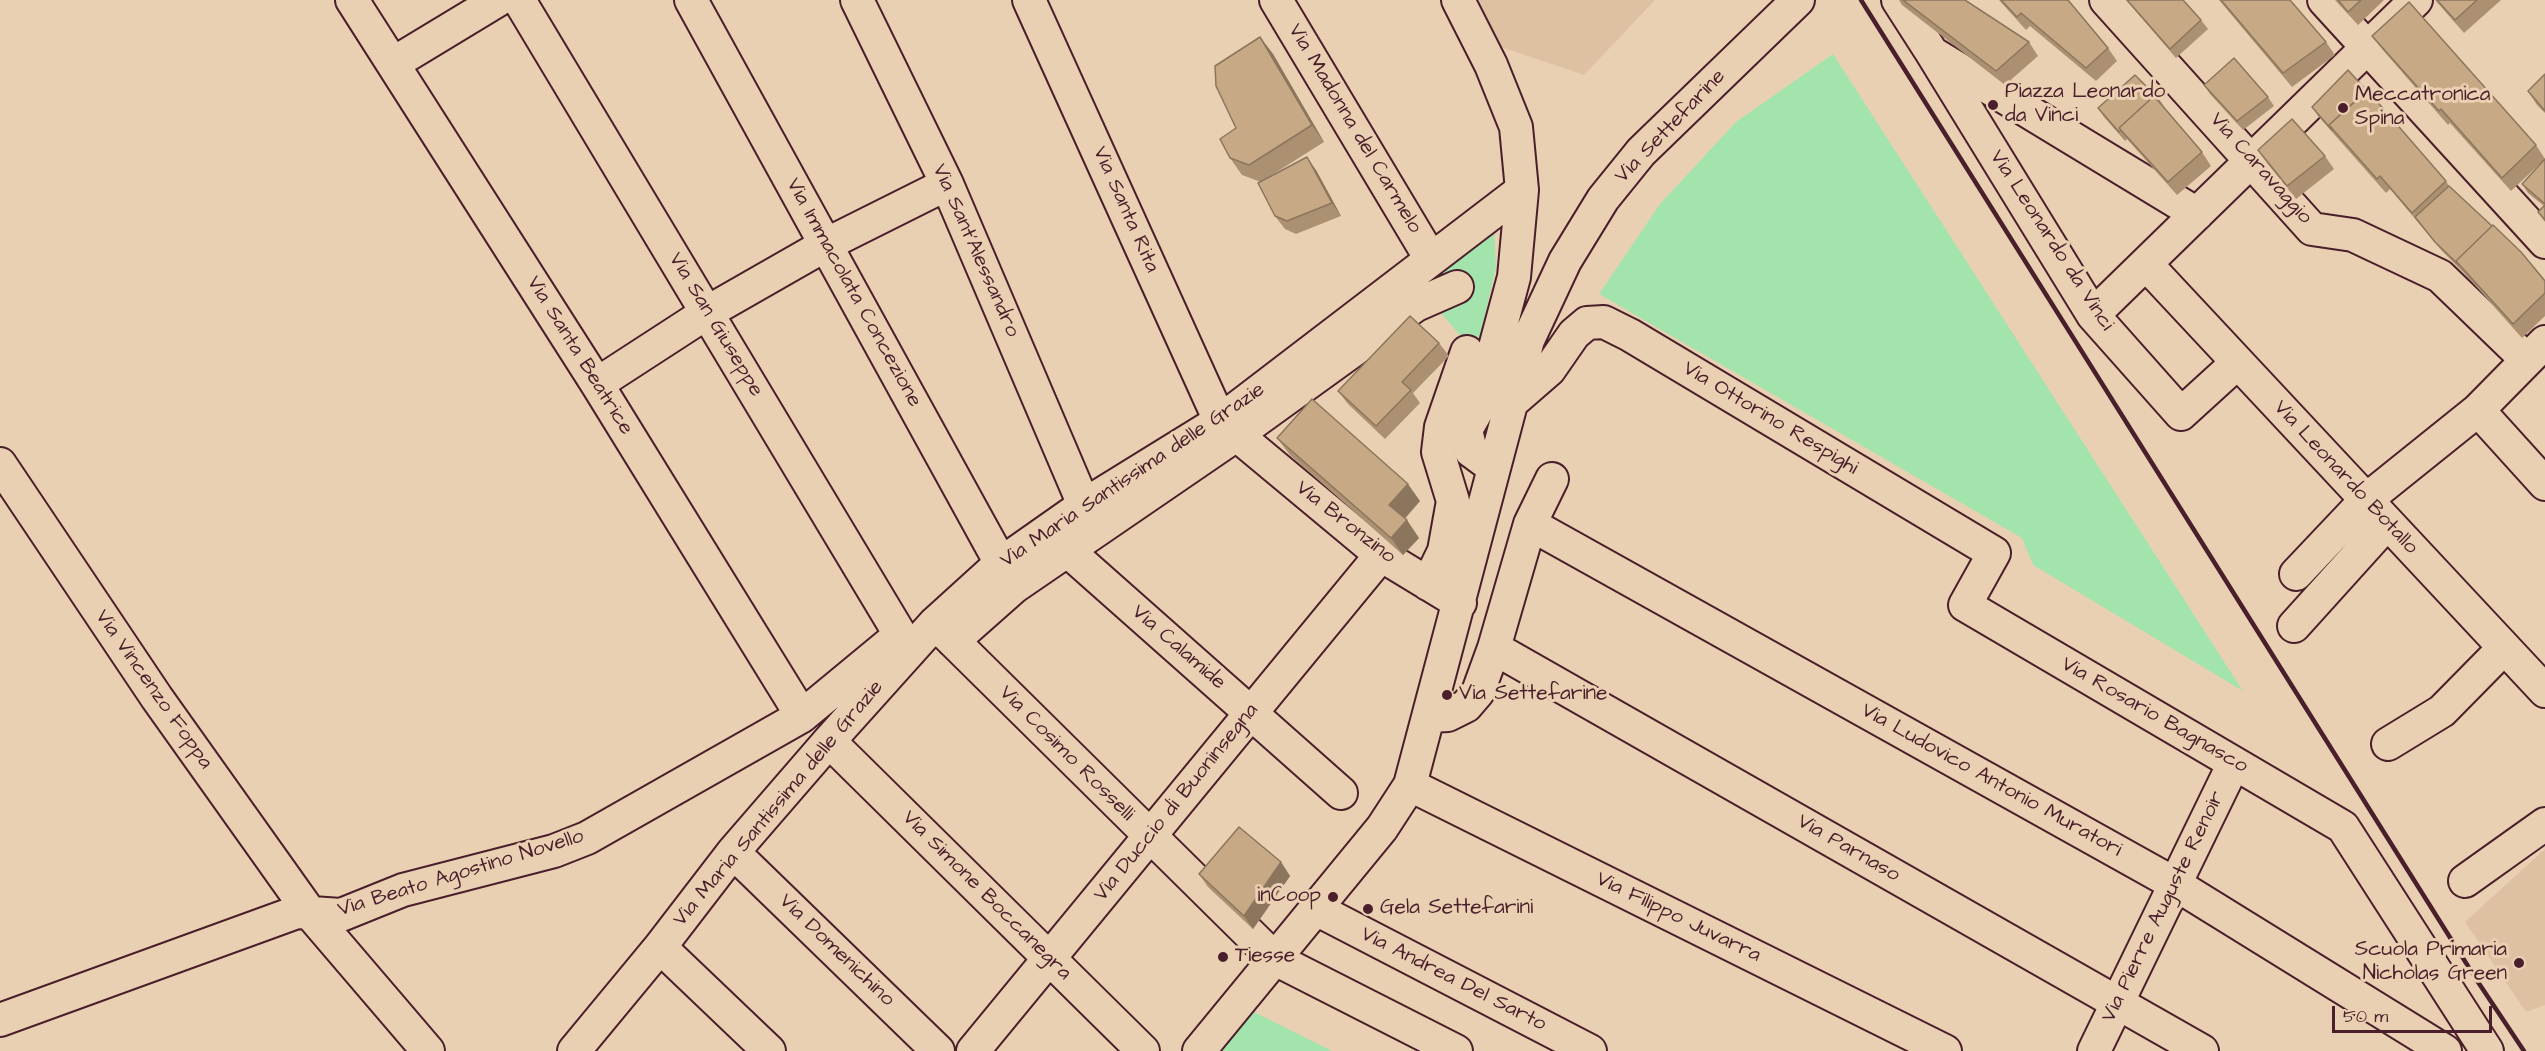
<!DOCTYPE html>
<style>
body{margin:0}
#map{position:relative;width:2545px;height:1051px;overflow:hidden;background:#ead0b2;font-family:"Architects Daughter",sans-serif}
canvas{display:block}
.scale{position:absolute;left:2332px;top:1006px;width:160px;height:27px;box-sizing:border-box;border:3px solid #4a1f2b;border-top:0;padding-left:8px;font-size:18px;line-height:21px;white-space:nowrap;color:#4a1f2b;-webkit-text-stroke:4px #ead0b2;paint-order:stroke}
</style>
<div id="map">
<canvas width="2545" height="1051"></canvas>
<div class="scale">50 m</div>
</div>
<script>
const context = document.querySelector('canvas').getContext('2d');
context.lineJoin = 'round';
function fillPath(path, color) {
  context.fillStyle = color;
  context.fill(path, 'evenodd');
}
function trace(path, color, width, dash) {
  context.strokeStyle = color;
  context.lineWidth = width;
  context.lineCap = dash ? 'butt' : 'round';
  context.setLineDash(dash || []);
  context.stroke(path);
}
function label(font, color, halo, rows, align = 'center') {
  context.font = font + ' "Architects Daughter",sans-serif';
  context.lineWidth = 6;
  context.setLineDash([]);
  context.textBaseline = 'middle';
  context.strokeStyle = halo;
  context.fillStyle = color;
  for (const [text, x, y, turn = 0] of rows) {
    context.save();
    context.translate(x, y);
    context.rotate((+turn || 0) * Math.PI / 180);
    context.textAlign = isNaN(turn) ? turn : align;
    if (halo) context.strokeText(text, 0, 0);
    context.fillText(text, 0, 0);
    context.restore();
  }
}
fillPath(new Path2D(`
 M 1472,0 L 1655,0 L 1584,75 L 1495,45 Z
 M 2545,849 L 2545,1005 L 2526,1012 L 2465,922 Z`), '#ddc1a2');
fillPath(new Path2D(`
 M 1833,54 L 2243,691 L 2033,565 L 2022,538 L 1599,294 L 1660,204 L 1736,122 Z
 M 1494,224 L 1496,267 L 1476,354 L 1423,292 L 1242,424 Z
 M 1252,1011 L 1332,1051 L 1222,1051 Z`), '#a3e4ad');
const minor = new Path2D(`
 M 352,0 L 597,384 L 802,716
 M 519,0 L 910,651
 M 691,0 L 1014,587
 M 857,0 L 947,184 L 1084,505
 M 1029,0 L 1220,421 L 1381,555 L 1460,603
 M 1276,0 L 1431,259
 M 1458,0 L 1491,65 L 1516,127 L 1522,190 L 1514,277 L 1479,407 L 1466,430 L 1471,451 L 1494,468
 M 1898,0 L 1932,53 L 2197,214
 M 2106,0 L 2312,229 L 2353,235 L 2440,276 L 2527,360
 M 2324,0 L 2545,242
 M 1932,53 L 2093,315 L 2181,414 L 2237,363
 M 394,63 L 498,0
 M 2146,264 L 2545,691
 M 2093,315 L 2416,0
 M 597,384 L 708,312 L 827,244 L 947,184
 M 1511,403 L 1549,370 L 1574,334 L 1587,323 L 1604,322 L 1630,335 L 1994,553 L 1965,605 L 2343,827 L 2487,1051
 M 2478,410 L 2545,484
 M 0,464 L 157,698 L 310,913 L 428,1051
 M 1530,524 L 2175,884 L 2445,1051
 M 1068,551 L 1341,793
 M 2296,574 L 2366,500 L 2478,410 L 2545,342
 M 1428,584 L 1444,551 L 1453,501 L 1438,452 L 1441,427 L 1467,352
 M 935,623 L 1275,959 L 1456,1051
 M 2294,626 L 2387,523
 M 953,641 L 1014,587 L 1236,435 L 1416,305 L 1457,287
 M 1494,648 L 2202,1051
 M 1430,716 L 1448,715 L 1466,706 L 1478,692 L 1494,648 L 1530,524 L 1552,479
 M 829,741 L 1143,1051
 M 2388,744 L 2442,711 L 2504,648
 M 1410,785 L 1945,1051
 M 733,852 L 938,1051
 M 2465,881 L 2545,824
 M 1316,909 L 1590,1051
 M 660,947 L 769,1051
 M 0,1020 L 297,912 L 341,915 L 403,890 L 554,851 L 587,838 L 802,716 L 900,635
 M 574,1051 L 660,947 L 733,852 L 829,741 L 935,623 L 1000,564 L 1084,505 L 1220,421 L 1522,190
 M 973,1051 L 1381,555
 M 1199,1051 L 1382,828 L 1410,785 L 1528,340 L 1565,261 L 1603,199 L 1641,152 L 1798,0
 M 2094,1051 L 2234,763`);
trace(minor, '#4a1f2b', 36);
trace(minor, '#ead0b2', 32);
trace(new Path2D(`
 M 1861,0 L 2478,982 L 2524,1051`), '#4a1f2b', 4.5);
fillPath(new Path2D(`
 M 1899,0 L 1965,0 L 2029,42 L 2038,56 L 2005,85 L 1902,5 Z
 M 1999,0 L 2068,0 L 2108,48 L 2117,61 L 2096,81 L 2030,26 L 2026,30 Z
 M 2126,0 L 2183,0 L 2201,20 L 2208,29 L 2176,58 Z
 M 2219,0 L 2290,0 L 2326,42 L 2335,55 L 2292,87 Z
 M 2335,0 L 2384,0 L 2358,25 Z
 M 2435,0 L 2501,0 L 2464,33 Z
 M 2372,36 L 2536,145 L 2545,159 L 2511,191 L 2450,123 L 2448,125 L 2382,49 Z
 M 1260,37 L 1273,54 L 1324,142 L 1264,180 L 1316,170 L 1341,216 L 1296,234 L 1285,229 L 1275,216 L 1261,182 L 1242,175 L 1230,158 L 1236,128 Z
 M 2545,74 L 2545,113 L 2537,105 L 2528,91 Z
 M 2204,85 L 2268,97 L 2274,106 L 2243,130 L 2210,94 Z
 M 2159,99 L 2165,108 L 2164,108 L 2202,152 L 2211,166 L 2177,195 L 2127,139 L 2125,141 L 2104,117 L 2098,108 Z
 M 2312,107 L 2446,181 L 2449,186 L 2545,281 L 2545,316 L 2522,338 L 2465,274 L 2442,251 L 2390,189 L 2386,193 L 2318,116 Z
 M 2258,150 L 2325,156 L 2334,169 L 2296,199 L 2267,163 Z
 M 2545,159 L 2545,222 L 2538,212 L 2544,206 L 2528,193 L 2522,184 Z
 M 1439,343 L 1449,356 L 1413,393 L 1420,403 L 1385,439 L 1348,404 L 1338,391 Z
 M 1277,438 L 1420,501 L 1405,519 L 1419,538 L 1403,555 L 1290,455 Z
 M 1281,862 L 1290,876 L 1253,929 L 1208,887 L 1199,874 Z`), '#ab9172');
fillPath(new Path2D(`
 M 1260,37 L 1273,54 L 1324,142 L 1312,125 Z
 M 1307,157 L 1316,170 L 1341,216 L 1332,203 Z
 M 1408,484 L 1420,501 L 1401,522 L 1389,505 Z
 M 1407,520 L 1419,538 L 1403,555 L 1391,538 Z
 M 1281,862 L 1290,876 L 1253,929 L 1244,916 Z`), '#8b765d');
const building = new Path2D(`
 M 1903,0 L 1965,0 L 2029,42 L 1996,71 Z
 M 2001,0 L 2068,0 L 2108,48 L 2086,68 L 2021,13 L 2017,17 Z
 M 2127,0 L 2183,0 L 2201,20 L 2170,49 Z
 M 2221,0 L 2290,0 L 2326,42 L 2283,73 Z
 M 2338,0 L 2361,0 L 2348,12 Z
 M 2437,0 L 2477,0 L 2455,20 Z
 M 2409,2 L 2536,145 L 2502,178 L 2441,109 L 2439,111 L 2372,36 Z
 M 1260,37 L 1312,125 L 1249,165 L 1230,158 L 1220,139 L 1236,128 L 1216,86 L 1215,66 Z
 M 2234,58 L 2268,97 L 2237,121 L 2204,85 Z
 M 2348,70 L 2367,91 L 2329,125 L 2332,130 L 2312,107 Z
 M 2545,74 L 2545,111 L 2528,91 Z
 M 2135,75 L 2159,99 L 2157,100 L 2154,96 L 2119,128 L 2121,130 L 2119,132 L 2098,108 Z
 M 2367,90 L 2446,181 L 2412,213 L 2380,176 L 2377,179 L 2329,125 Z
 M 2154,96 L 2202,152 L 2168,182 L 2119,128 Z
 M 2292,119 L 2325,156 L 2287,186 L 2258,150 Z
 M 1307,157 L 1332,203 L 1287,221 L 1275,216 L 1258,183 Z
 M 2545,159 L 2545,204 L 2522,184 Z
 M 2449,186 L 2492,226 L 2456,261 L 2459,265 L 2435,242 L 2415,217 Z
 M 2545,205 L 2545,220 L 2538,212 Z
 M 2493,225 L 2521,252 L 2545,281 L 2545,293 L 2513,324 L 2456,261 Z
 M 1410,316 L 1439,343 L 1402,382 L 1411,390 L 1376,426 L 1338,391 Z
 M 1312,399 L 1408,484 L 1389,505 L 1407,520 L 1391,538 L 1277,438 Z
 M 1239,827 L 1281,862 L 1244,916 L 1199,874 Z`);
fillPath(building, '#c7a985');
trace(building, '#8b765d', 1.5);
for (const [x, y, r, color] of [
 [1993,105,6,"#4a1f2b"],
 [2343,108,6,"#4a1f2b"],
 [1447,695,6,"#4a1f2b"],
 [1333,897,6,"#4a1f2b"],
 [1368,909,6,"#4a1f2b"],
 [1223,957,6,"#4a1f2b"],
 [2519,963,6,"#4a1f2b"]
]) {
  const dot = new Path2D();
  dot.arc(x, y, r, 0, 2 * Math.PI);
  context.fillStyle = color;
  context.fill(dot);
  trace(dot, '#ead0b2', 2);
}
label('21px', '#4a1f2b', '#ead0b2', [
 ["Piazza Leonardo",2005,93],
 ["da Vinci",2005,117],
 ["Meccatronica",2355,96],
 ["Spina",2355,120],
 ["Via Settefarine",1459,695],
 ["inCoop",1321,897,"right"],
 ["Gela Settefarini",1380,909],
 ["Scuola Primaria",2507,951,"right"],
 ["Nicholas Green",2507,975,"right"],
 ["Tiesse",1235,957]
], 'left');
label('21px', '#4a1f2b', '#ead0b2', [
 ["Via Settefarine",1671,127,-46],
 ["Via Madonna del Carmelo",1354,129,59],
 ["Via Caravaggio",2260,169,48],
 ["Via Santa Rita",1125,210,66],
 ["Via Leonardo da Vinci",2051,241,57],
 ["Via Sant'Alessandro",975,251,66],
 ["Via Immacolata Concezione",853,293,61],
 ["Via San Giuseppe",715,325,59],
 ["Via Santa Beatrice",579,356,58],
 ["Via Ottorino Respighi",1770,419,31],
 ["Via Maria Santissima delle Grazie",1133,476,-34],
 ["Via Leonardo Botallo",2345,478,47],
 ["Via Bronzino",1345,523,38],
 ["Via Calamide",1178,648,41],
 ["Via Vincenzo Foppa",153,690,55],
 ["Via Rosario Bagnasco",2154,716,30],
 ["Via Cosimo Rosselli",1066,754,45],
 ["Via Ludovico Antonio Muratori",1991,781,29],
 ["Via Duccio di Buoninsegna",1177,803,-51],
 ["Via Maria Santissima delle Grazie",779,804,-50],
 ["Via Parnaso",1848,849,30],
 ["Via Beato Agostino Novello",461,874,-17],
 ["Via Simone Boccanegra",986,896,45],
 ["Via Pierre Auguste Renoir",2164,907,-64],
 ["Via Filippo Juvarra",1678,918,26],
 ["Via Domenichino",836,951,44],
 ["Via Andrea Del Sarto",1453,980,27]
]);
</script>
